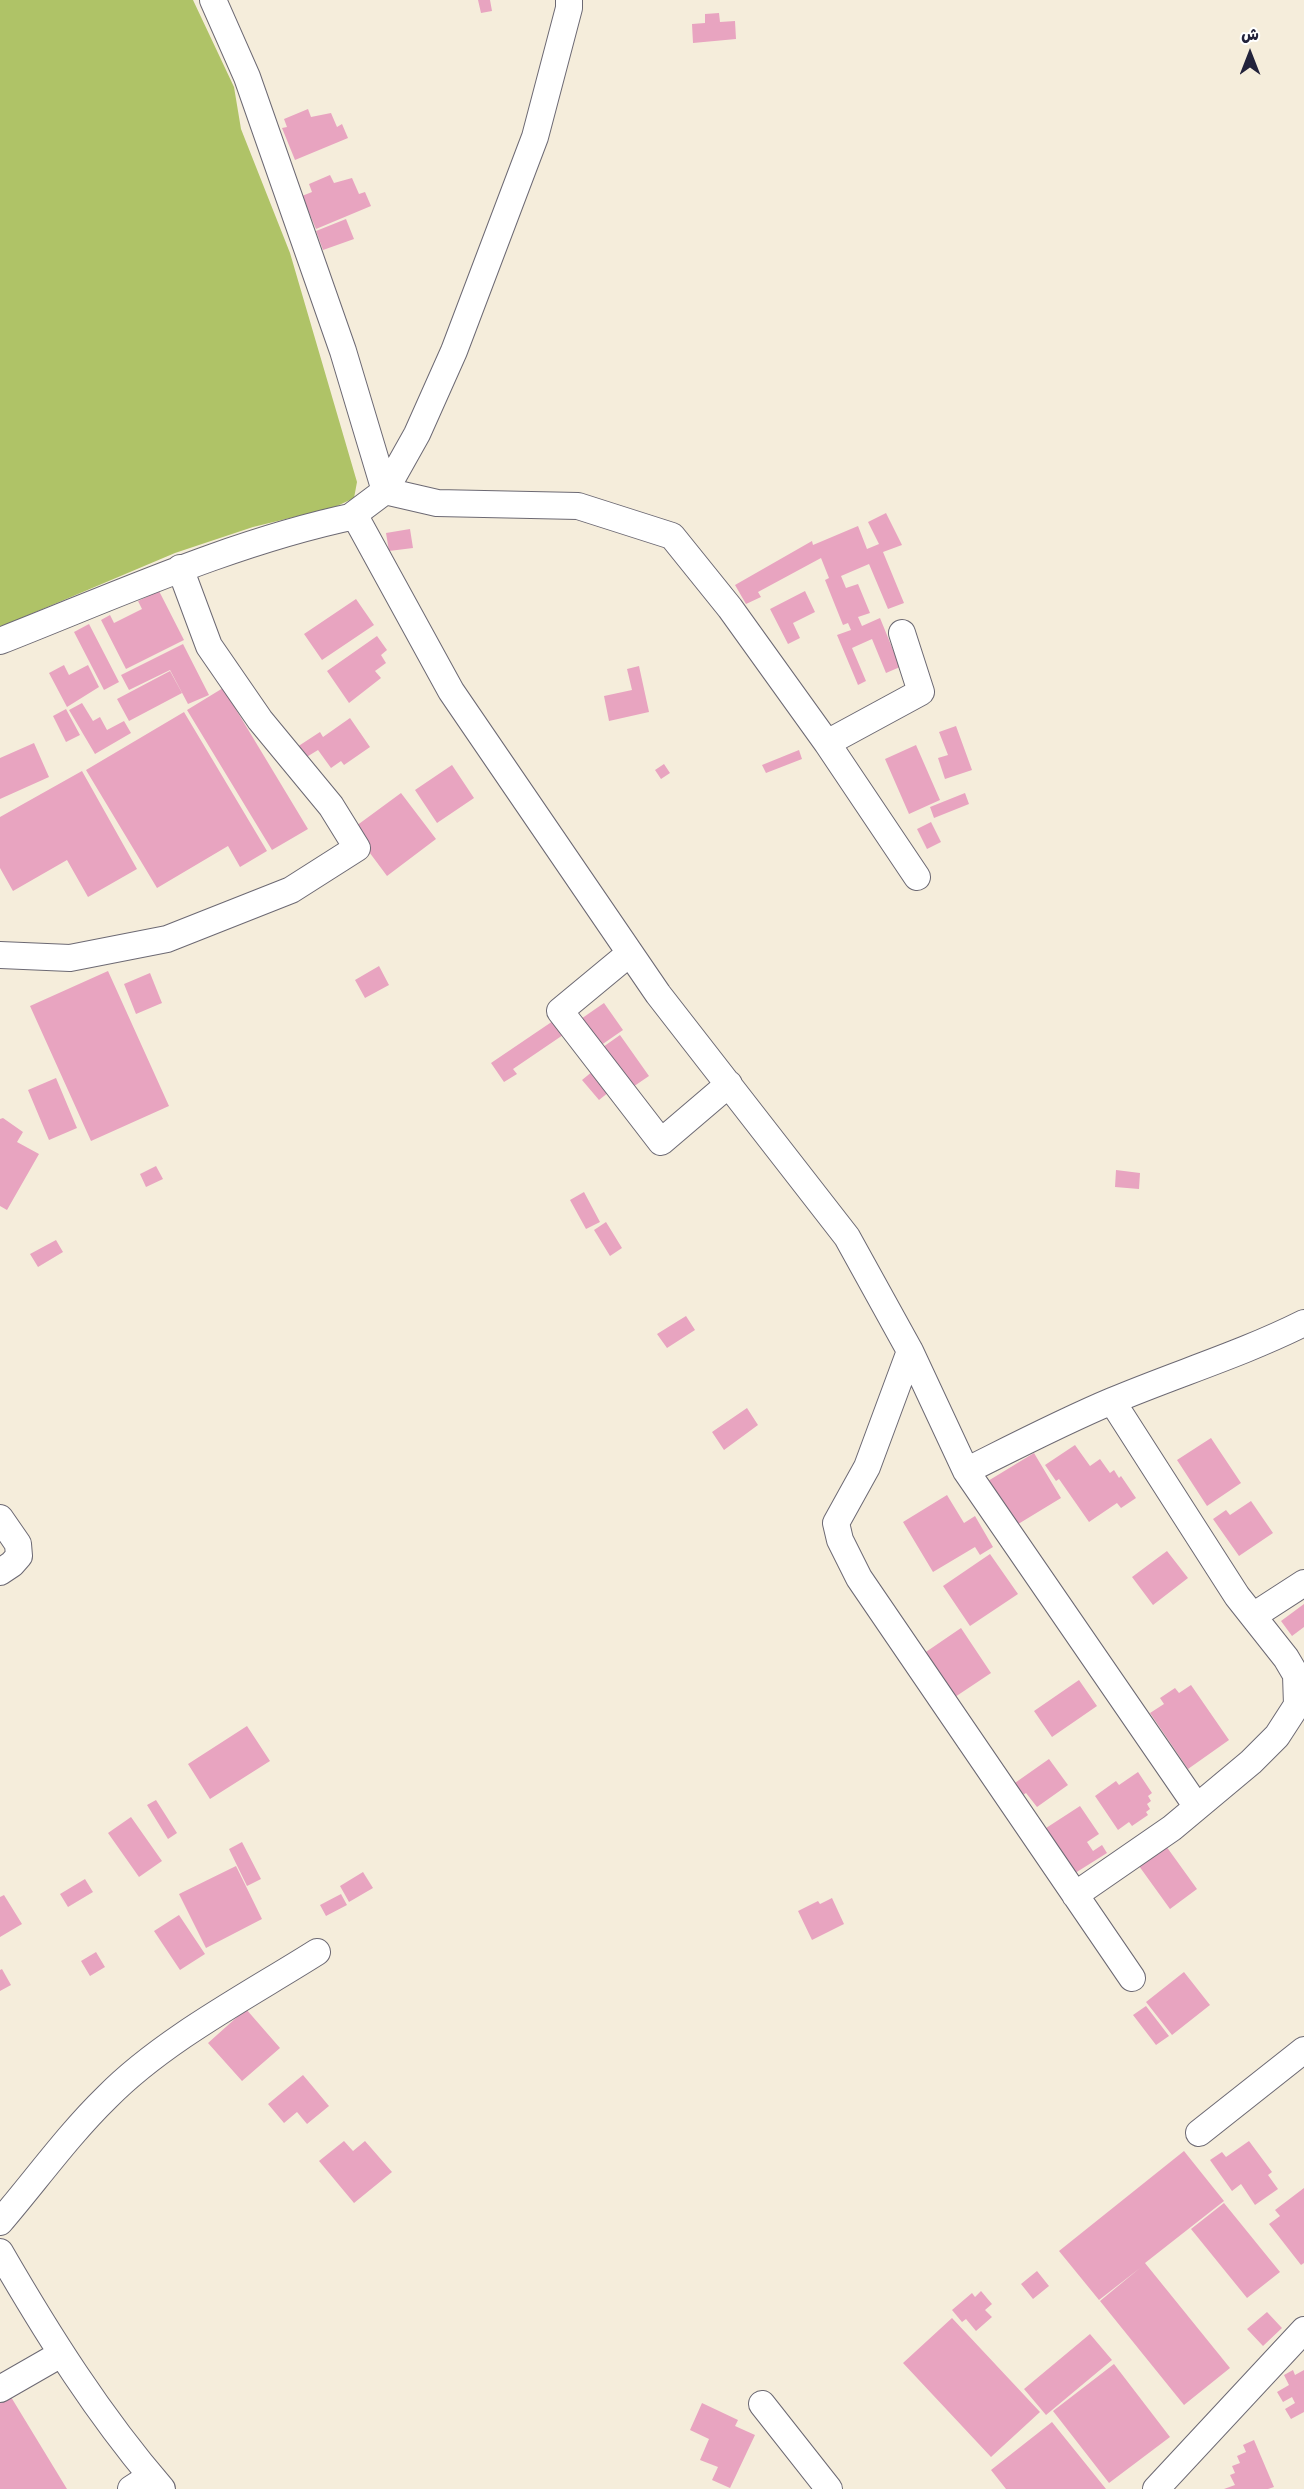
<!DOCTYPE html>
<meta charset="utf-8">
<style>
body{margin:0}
#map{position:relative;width:1304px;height:2489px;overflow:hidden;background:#f5eddb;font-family:"Indie Flower","Playpen Sans Arabic",sans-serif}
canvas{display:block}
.north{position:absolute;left:1220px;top:24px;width:60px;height:60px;-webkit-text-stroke:4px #fff;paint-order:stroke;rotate:0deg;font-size:16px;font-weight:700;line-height:24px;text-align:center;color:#22223b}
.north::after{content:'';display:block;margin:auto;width:21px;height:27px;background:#22223b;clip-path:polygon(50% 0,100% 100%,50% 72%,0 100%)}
</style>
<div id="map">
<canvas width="1304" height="2489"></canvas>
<div class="north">ش</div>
</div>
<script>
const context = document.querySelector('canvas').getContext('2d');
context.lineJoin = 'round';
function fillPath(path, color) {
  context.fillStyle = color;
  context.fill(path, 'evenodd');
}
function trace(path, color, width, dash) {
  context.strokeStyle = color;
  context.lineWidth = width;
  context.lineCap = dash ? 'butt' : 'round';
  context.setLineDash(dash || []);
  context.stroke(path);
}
fillPath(new Path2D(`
 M 0,0 L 193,0 L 234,87 L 241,129 L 290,253 L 357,482 L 354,498 L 335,507 L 253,527 L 175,553 L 0,627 Z`), '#afc367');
fillPath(new Path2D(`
 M 478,0 L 490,0 L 492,11 L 481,13 Z
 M 719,13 L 720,22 L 735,21 L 736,39 L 693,43 L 692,24 L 705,23 L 705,14 Z
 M 308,109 L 311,117 L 331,113 L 337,127 L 342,124 L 348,138 L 295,160 L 282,128 L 287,127 L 284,119 Z
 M 330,175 L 334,183 L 352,178 L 359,194 L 365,192 L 371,206 L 316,229 L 302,196 L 312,192 L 309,184 Z
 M 346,219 L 354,239 L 323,250 L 316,231 Z
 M 886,513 L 902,545 L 883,552 L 904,603 L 888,609 L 869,564 L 841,576 L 846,588 L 858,584 L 870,613 L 858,617 L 862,626 L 880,618 L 900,667 L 886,673 L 872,639 L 852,648 L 866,681 L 858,685 L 837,635 L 851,630 L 848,623 L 843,625 L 825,580 L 829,578 L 821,558 L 758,592 L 761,597 L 746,604 L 735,585 L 812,541 L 813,545 L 858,526 L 867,549 L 879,544 L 868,522 Z
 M 410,529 L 413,548 L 389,551 L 386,533 Z
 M 159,591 L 184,640 L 126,669 L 101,620 L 110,615 L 114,623 L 142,609 L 138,601 Z
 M 805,591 L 815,612 L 793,623 L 800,638 L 788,644 L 770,609 Z
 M 356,599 L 374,625 L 322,660 L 304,634 Z
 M 89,624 L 119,682 L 104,690 L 74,632 Z
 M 377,636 L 387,650 L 381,655 L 386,663 L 375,671 L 381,678 L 349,703 L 327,671 Z
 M 183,644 L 209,695 L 188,704 L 170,670 L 129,690 L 121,675 Z
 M 64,665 L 69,675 L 88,665 L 99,687 L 67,707 L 49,673 Z
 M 639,666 L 649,712 L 609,721 L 604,696 L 632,690 L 627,669 Z
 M 170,671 L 182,693 L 129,721 L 117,699 Z
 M 223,688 L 308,829 L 272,850 L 187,710 Z
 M 82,703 L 93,721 L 100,717 L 107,730 L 124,721 L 131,733 L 95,754 L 69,710 Z
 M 66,709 L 80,735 L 66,742 L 53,716 Z
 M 184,712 L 267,851 L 240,867 L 228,846 L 157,888 L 86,770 Z
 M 350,718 L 370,747 L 344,765 L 341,761 L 331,768 L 318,750 L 305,758 L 297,747 L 320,732 L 323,737 Z
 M 956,726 L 972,770 L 945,779 L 938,758 L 948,755 L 939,732 Z
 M 34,743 L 49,777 L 0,799 L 0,758 Z
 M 916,745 L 940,800 L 909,814 L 885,759 Z
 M 799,750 L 802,759 L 766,773 L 762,765 Z
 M 664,764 L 670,773 L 661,779 L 655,770 Z
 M 452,765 L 474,798 L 437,823 L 415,790 Z
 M 82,771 L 137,869 L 88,897 L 67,860 L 13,891 L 0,868 L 0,817 Z
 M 401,793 L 436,839 L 387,876 L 352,829 Z
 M 965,793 L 969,804 L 934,818 L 930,807 Z
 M 931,822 L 941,842 L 927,849 L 917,829 Z
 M 379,966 L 389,985 L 365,998 L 355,980 Z
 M 108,971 L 169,1106 L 91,1141 L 30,1006 Z
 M 150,973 L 162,1003 L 136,1014 L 124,984 Z
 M 604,1003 L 623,1030 L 597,1048 L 578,1021 Z
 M 553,1021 L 563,1035 L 513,1069 L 517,1074 L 504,1082 L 491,1063 Z
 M 620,1035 L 649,1076 L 624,1093 L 596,1052 Z
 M 593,1071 L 609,1092 L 599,1100 L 582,1080 Z
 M 56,1078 L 77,1128 L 49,1140 L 28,1090 Z
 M 3,1118 L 23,1132 L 17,1142 L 39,1154 L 7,1210 L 0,1206 L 0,1119 Z
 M 156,1166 L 163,1179 L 146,1187 L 140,1174 Z
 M 1116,1170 L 1140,1173 L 1139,1189 L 1115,1187 Z
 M 584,1192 L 600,1222 L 586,1229 L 570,1200 Z
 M 606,1222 L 622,1248 L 610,1256 L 594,1230 Z
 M 56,1240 L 63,1252 L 38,1267 L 30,1254 Z
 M 686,1316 L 695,1330 L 667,1348 L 657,1334 Z
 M 747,1408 L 758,1425 L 724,1450 L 712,1432 Z
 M 1211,1438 L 1241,1483 L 1207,1506 L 1177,1460 Z
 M 1075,1445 L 1090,1466 L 1100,1459 L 1110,1473 L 1114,1470 L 1119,1478 L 1121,1476 L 1136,1498 L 1121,1508 L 1117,1503 L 1089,1522 L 1059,1479 L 1056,1481 L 1045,1465 Z
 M 1034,1453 L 1061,1498 L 1010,1529 L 983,1484 Z
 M 947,1495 L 964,1523 L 975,1516 L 993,1547 L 980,1555 L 975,1547 L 933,1572 L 903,1522 Z
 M 1251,1501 L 1273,1533 L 1239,1556 L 1213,1519 L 1226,1510 L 1230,1515 Z
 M 1167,1551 L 1188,1578 L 1153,1605 L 1132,1577 Z
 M 990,1554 L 1018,1594 L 970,1626 L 943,1586 Z
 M 1304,1604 L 1304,1627 L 1292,1636 L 1281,1621 Z
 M 961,1628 L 991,1673 L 949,1701 L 920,1656 Z
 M 1079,1680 L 1097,1706 L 1052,1737 L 1034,1711 Z
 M 1191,1685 L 1229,1740 L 1188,1769 L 1150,1713 L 1164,1704 L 1160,1698 L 1175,1688 L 1179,1693 Z
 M 247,1726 L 270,1761 L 210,1799 L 188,1764 Z
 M 1049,1759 L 1068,1785 L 1037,1807 L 1026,1793 L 1020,1797 L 1012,1785 Z
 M 1138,1772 L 1152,1793 L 1148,1796 L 1151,1801 L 1147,1804 L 1150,1809 L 1146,1812 L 1148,1815 L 1132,1826 L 1129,1822 L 1118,1830 L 1095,1796 L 1116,1781 L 1119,1785 Z
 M 156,1800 L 177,1833 L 168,1839 L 147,1805 Z
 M 1080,1806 L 1099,1834 L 1087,1842 L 1093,1851 L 1102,1845 L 1107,1853 L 1072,1875 L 1043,1830 Z
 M 131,1817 L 162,1861 L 139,1877 L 108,1833 Z
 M 242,1842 L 261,1879 L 247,1886 L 229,1849 Z
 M 1166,1846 L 1197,1889 L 1170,1909 L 1139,1866 Z
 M 236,1866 L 262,1919 L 206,1948 L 179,1894 Z
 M 363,1872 L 373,1888 L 349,1902 L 340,1886 Z
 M 85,1879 L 93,1892 L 68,1907 L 60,1894 Z
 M 341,1894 L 347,1905 L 326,1916 L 320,1905 Z
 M 4,1895 L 22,1924 L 0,1937 L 0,1897 Z
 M 832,1898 L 844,1924 L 812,1940 L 798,1911 L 818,1901 L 820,1904 Z
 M 179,1915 L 205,1954 L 180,1970 L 154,1931 Z
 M 96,1952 L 105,1967 L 90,1976 L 81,1961 Z
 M 2,1969 L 11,1985 L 0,1991 L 0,1970 Z
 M 1184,1972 L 1210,2005 L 1172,2035 L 1146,2002 Z
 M 1146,2006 L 1169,2036 L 1156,2045 L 1133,2015 Z
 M 246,2009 L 280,2048 L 242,2081 L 208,2043 Z
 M 303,2075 L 329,2106 L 307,2124 L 297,2112 L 284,2123 L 268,2104 Z
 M 344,2141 L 353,2151 L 365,2141 L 392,2172 L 354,2203 L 319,2161 Z
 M 1249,2141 L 1272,2172 L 1268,2175 L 1278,2189 L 1255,2205 L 1241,2184 L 1232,2191 L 1210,2160 L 1222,2152 L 1226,2157 Z
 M 1184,2151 L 1224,2201 L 1145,2263 L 1230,2368 L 1184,2405 L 1100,2301 L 1140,2268 L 1099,2300 L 1059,2251 Z
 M 1304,2188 L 1304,2263 L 1301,2265 L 1269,2224 L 1280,2216 L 1275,2210 Z
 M 1224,2203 L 1280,2272 L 1247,2298 L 1191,2229 Z
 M 1037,2271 L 1049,2286 L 1033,2299 L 1021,2284 Z
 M 981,2291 L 992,2304 L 985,2310 L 992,2317 L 976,2331 L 966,2319 L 962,2322 L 952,2310 L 972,2293 L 975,2297 Z
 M 1267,2312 L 1282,2328 L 1263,2346 L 1247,2329 Z
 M 952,2318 L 1040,2412 L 991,2457 L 903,2363 Z
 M 1090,2334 L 1112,2360 L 1046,2415 L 1024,2389 Z
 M 1114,2364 L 1170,2437 L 1109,2483 L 1053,2411 Z
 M 1293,2370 L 1295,2375 L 1304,2370 L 1304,2412 L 1291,2419 L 1285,2409 L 1295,2403 L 1292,2397 L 1283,2402 L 1277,2392 L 1289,2385 L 1284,2375 Z
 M 11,2397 L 67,2489 L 0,2489 L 0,2403 Z
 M 702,2403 L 738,2420 L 735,2426 L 755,2435 L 730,2488 L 712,2480 L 718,2467 L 700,2460 L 709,2439 L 690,2430 Z
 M 1052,2422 L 1106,2489 L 1006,2489 L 991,2470 Z
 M 1254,2440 L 1274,2487 L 1268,2489 L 1224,2489 L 1235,2485 L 1230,2475 L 1235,2473 L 1232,2466 L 1240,2463 L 1237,2456 L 1246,2452 L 1243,2445 Z`), '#e8a4c0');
const minor = new Path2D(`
 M 213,0 L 247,77 L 343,351 L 385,491 L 437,503 L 578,506 L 672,536 L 730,608 L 827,743 L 921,692 L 902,633
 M 355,516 L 451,691 L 658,994 L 847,1237 L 910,1351 L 966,1471 L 1197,1807
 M 0,641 C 117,595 232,542 355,516 L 353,515 L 385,491 L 417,434 L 454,351 L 535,137 L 569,8 L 569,0
 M 827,743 L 917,877
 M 630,953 L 560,1011 L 661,1142 L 729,1084
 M 0,955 L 70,958 L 167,939 L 291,890 L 357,848 L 331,806 L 260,720 L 209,646 L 180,568
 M 910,1351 L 867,1467 L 836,1523 L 840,1540 L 859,1578 L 1132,1978
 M 966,1471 C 1014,1447 1062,1422 1112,1401 C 1176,1374 1242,1354 1304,1323
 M 0,1518 L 18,1544 L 19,1556 L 12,1564 L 0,1572
 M 1253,1616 L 1304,1583
 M 1075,1895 L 1172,1828 L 1251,1762 L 1277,1736 L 1297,1705 L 1296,1675 L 1286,1658 L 1237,1596 L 1112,1401
 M 1199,2133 L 1304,2050
 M 0,2222 C 36,2180 68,2135 107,2097 C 163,2040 249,1995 317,1952
 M 0,2252 C 48,2335 99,2416 162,2489
 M 0,2389 L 61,2354
 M 762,2404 L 829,2489
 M 131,2489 L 151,2476
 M 1156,2489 L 1304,2330`);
trace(minor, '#6c6973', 28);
trace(minor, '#fff', 26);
</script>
